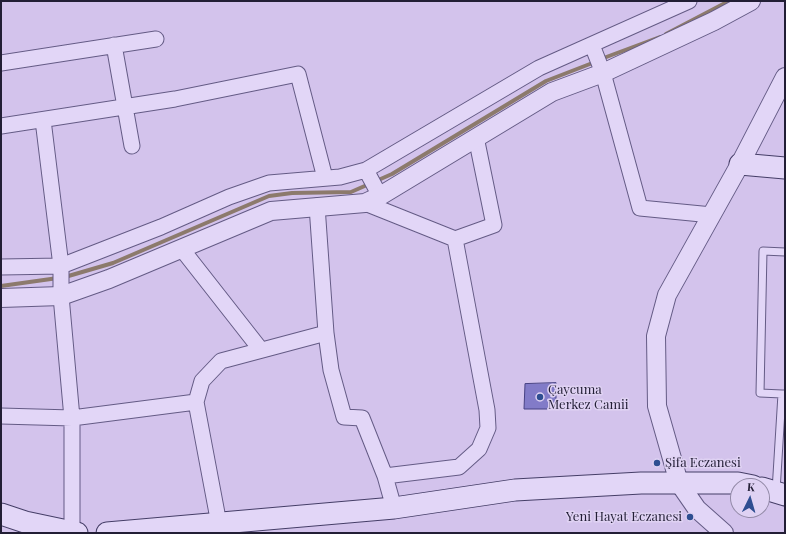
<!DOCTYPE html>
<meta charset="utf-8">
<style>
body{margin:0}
#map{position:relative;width:786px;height:534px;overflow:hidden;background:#d3c3ec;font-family:"Playfair Display",serif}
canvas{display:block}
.frame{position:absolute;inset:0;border:2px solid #221e35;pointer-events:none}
.north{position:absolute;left:730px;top:478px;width:40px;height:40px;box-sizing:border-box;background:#dfd2f3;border:1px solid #938aa7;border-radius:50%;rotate:5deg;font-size:11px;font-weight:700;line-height:16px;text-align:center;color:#221e35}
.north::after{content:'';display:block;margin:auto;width:14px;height:18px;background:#2e4e91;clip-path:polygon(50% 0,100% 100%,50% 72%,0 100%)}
</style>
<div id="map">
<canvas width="786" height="534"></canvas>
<div class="frame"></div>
<div class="north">K</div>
</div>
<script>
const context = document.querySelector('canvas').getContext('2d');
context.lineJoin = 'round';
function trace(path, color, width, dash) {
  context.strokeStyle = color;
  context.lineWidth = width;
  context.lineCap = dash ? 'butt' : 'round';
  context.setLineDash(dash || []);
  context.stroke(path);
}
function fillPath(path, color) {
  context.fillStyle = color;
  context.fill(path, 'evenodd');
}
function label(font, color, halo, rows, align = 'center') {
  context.font = font + ' "Playfair Display",serif';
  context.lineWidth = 3;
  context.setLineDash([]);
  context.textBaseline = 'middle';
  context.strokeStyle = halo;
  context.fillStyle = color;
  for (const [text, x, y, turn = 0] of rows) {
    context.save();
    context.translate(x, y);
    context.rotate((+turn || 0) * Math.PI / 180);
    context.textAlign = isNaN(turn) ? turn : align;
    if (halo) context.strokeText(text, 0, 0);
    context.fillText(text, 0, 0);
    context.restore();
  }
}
trace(new Path2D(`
 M 666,34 L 729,1
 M 601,59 L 660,37
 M 65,277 L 113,263 L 269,196 L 292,193 L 351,192 L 392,174 L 546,81 L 595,62
 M 1,286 L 58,278`), '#8c7a6c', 4);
const building = new Path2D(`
 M 556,383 L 556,409 L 524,409 L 525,384 Z`);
fillPath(building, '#827bc8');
trace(building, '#474283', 1);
const service = new Path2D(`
 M 782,394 L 760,393 L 763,251 L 785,252
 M 776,491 L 782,394 L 785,394`);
const minor = new Path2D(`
 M 114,45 L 132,146
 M 592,45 L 603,73 L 640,208 L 712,215
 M 1,63 L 156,39
 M 43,120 L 61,266 L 61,296 L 72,418 L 72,532
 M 1,126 L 175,99 L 298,74 L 325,178
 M 366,170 L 380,196
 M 365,203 L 455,239 L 494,225 L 476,137
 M 317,206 L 326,333 L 331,370 L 344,417 L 362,418 L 385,476 L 394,508
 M 181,248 L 261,350
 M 1,267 L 61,266 L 161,227 L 229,197 L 269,183 L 340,177 L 366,170 L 539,68 L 689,1
 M 1,416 L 72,418 L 196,402
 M 385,476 L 459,467 L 479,449 L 488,428 L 487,410 L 455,239
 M 219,524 L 196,402 L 202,381 L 221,361 L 326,333`);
const tertiary = new Path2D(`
 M 1,298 L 61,296 L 109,279 L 271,211 L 365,203 L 380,196 L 552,92 L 603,73 L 714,21 L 751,1
 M 724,533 L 697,509 L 679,483 L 657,406 L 656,336 L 667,295 L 740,164 L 785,77`);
const secondary = new Path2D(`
 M 740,164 L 785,168
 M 762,488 L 785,495
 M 1,514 L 25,522 L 77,533
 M 107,533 L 394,508 L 515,490 L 641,483 L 738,483 L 753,486`);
trace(service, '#645b85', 9);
trace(minor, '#645b85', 17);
trace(tertiary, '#645b85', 20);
trace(secondary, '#453e67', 23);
trace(service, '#e2d6f7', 7);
trace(minor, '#e2d6f7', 15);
trace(tertiary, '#e2d6f7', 18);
trace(secondary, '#e2d6f7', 21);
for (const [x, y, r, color] of [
 [540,397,4,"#2e4e91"],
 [657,463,4,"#2e4e91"],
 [690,517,4,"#2e4e91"]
]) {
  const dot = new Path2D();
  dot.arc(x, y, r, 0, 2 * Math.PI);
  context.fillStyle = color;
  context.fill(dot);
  trace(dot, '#dfd2f3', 1.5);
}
label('13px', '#221e35', '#dfd2f3', [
 ["Çaycuma",548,390],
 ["Merkez Camii",548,405],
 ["Şifa Eczanesi",665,463],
 ["Yeni Hayat Eczanesi",682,517,"right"]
], 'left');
</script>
